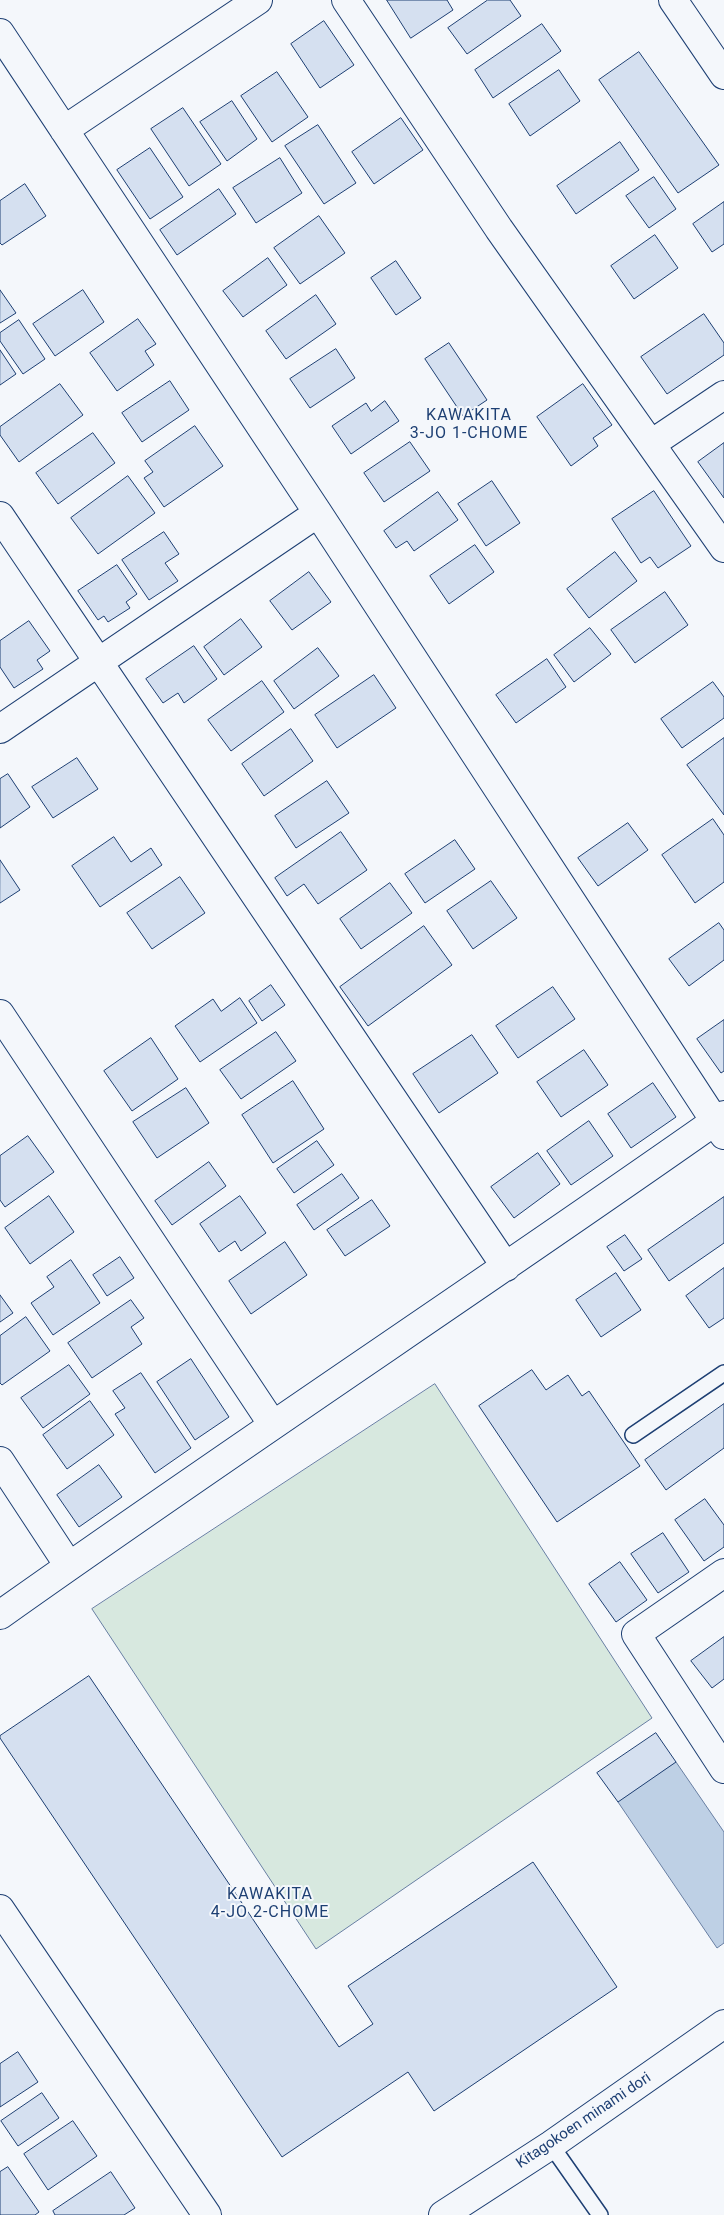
<!DOCTYPE html>
<style>
body{margin:0}
canvas{display:block;background:#f4f7fb}
</style>
<canvas width="724" height="2215"></canvas>
<script>
const context = document.querySelector('canvas').getContext('2d');
context.lineJoin = 'round';
function fillPath(path, color) {
  context.fillStyle = color;
  context.fill(path, 'evenodd');
}
function trace(path, color, width, dash) {
  context.strokeStyle = color;
  context.lineWidth = width;
  context.lineCap = dash ? 'butt' : 'round';
  context.setLineDash(dash || []);
  context.stroke(path);
}
function label(font, color, halo, rows, align = 'center') {
  context.font = font + ' Roboto,sans-serif';
  context.lineWidth = 4;
  context.setLineDash([]);
  context.textBaseline = 'middle';
  context.strokeStyle = halo;
  context.fillStyle = color;
  for (const [text, x, y, turn = 0] of rows) {
    context.save();
    context.translate(x, y);
    context.rotate((+turn || 0) * Math.PI / 180);
    context.textAlign = isNaN(turn) ? turn : align;
    if (halo) context.strokeText(text, 0, 0);
    context.fillText(text, 0, 0);
    context.restore();
  }
}
const green = new Path2D(`
 M 435,1384 L 652,1718 L 316,1949 L 92,1609 Z`);
fillPath(green, '#d7e8df');
trace(green, '#687fa3', 1);
const water = new Path2D(`
 M 676,1762 L 724,1832 L 724,1943 L 717,1948 L 618,1802 Z`);
fillPath(water, '#bed0e5');
trace(water, '#687fa3', 1);
const building = new Path2D(`
 M 387,0 L 447,0 L 453,10 L 411,38 Z
 M 488,0 L 510,0 L 521,16 L 467,54 L 448,28 Z
 M 324,21 L 354,65 L 320,88 L 291,44 Z
 M 542,24 L 561,51 L 493,98 L 475,70 Z
 M 639,52 L 719,165 L 678,193 L 599,80 Z
 M 559,70 L 580,101 L 530,136 L 509,104 Z
 M 277,72 L 308,117 L 272,142 L 241,96 Z
 M 232,101 L 257,139 L 227,161 L 200,122 Z
 M 183,108 L 221,164 L 189,186 L 151,129 Z
 M 401,118 L 423,150 L 374,184 L 352,152 Z
 M 318,125 L 356,183 L 324,204 L 285,146 Z
 M 620,142 L 639,170 L 576,214 L 557,186 Z
 M 150,148 L 183,197 L 150,219 L 117,170 Z
 M 280,158 L 302,193 L 256,223 L 233,188 Z
 M 654,177 L 676,209 L 649,228 L 626,196 Z
 M 25,184 L 46,216 L 2,245 L 0,243 L 0,201 Z
 M 219,189 L 236,214 L 177,255 L 160,230 Z
 M 724,202 L 724,244 L 712,252 L 693,224 Z
 M 319,216 L 345,253 L 300,284 L 274,248 Z
 M 655,235 L 678,268 L 634,299 L 611,266 Z
 M 268,258 L 287,285 L 243,317 L 223,291 Z
 M 396,261 L 421,298 L 396,315 L 371,278 Z
 M 0,290 L 16,313 L 0,323 Z
 M 83,290 L 104,322 L 55,356 L 33,324 Z
 M 316,295 L 336,324 L 286,359 L 266,331 Z
 M 704,314 L 724,343 L 724,355 L 667,394 L 641,357 Z
 M 138,319 L 156,344 L 145,351 L 154,365 L 117,391 L 90,353 Z
 M 19,320 L 45,359 L 23,374 L 0,341 L 0,333 Z
 M 449,343 L 487,400 L 463,416 L 425,359 Z
 M 336,349 L 355,378 L 310,408 L 290,379 Z
 M 0,350 L 16,374 L 0,385 Z
 M 170,381 L 189,410 L 142,442 L 122,413 Z
 M 60,384 L 83,415 L 19,462 L 0,435 L 0,427 Z
 M 583,384 L 612,425 L 593,438 L 598,446 L 571,466 L 537,417 Z
 M 385,401 L 399,421 L 351,454 L 332,426 L 366,403 L 371,411 Z
 M 195,426 L 223,466 L 164,507 L 144,478 L 153,472 L 145,461 Z
 M 93,433 L 115,463 L 58,504 L 36,473 Z
 M 410,442 L 430,471 L 384,502 L 364,473 Z
 M 724,443 L 724,498 L 698,462 Z
 M 128,476 L 155,513 L 98,554 L 71,518 Z
 M 492,481 L 520,523 L 486,546 L 458,504 Z
 M 654,491 L 691,546 L 658,568 L 650,557 L 641,563 L 612,519 Z
 M 438,492 L 458,520 L 414,551 L 407,541 L 396,548 L 384,531 Z
 M 164,532 L 179,554 L 165,563 L 178,581 L 149,600 L 122,560 Z
 M 475,545 L 494,572 L 449,604 L 430,576 Z
 M 615,552 L 637,581 L 589,618 L 567,589 Z
 M 117,565 L 137,594 L 126,602 L 130,608 L 108,622 L 104,616 L 98,620 L 78,591 Z
 M 309,572 L 331,602 L 292,630 L 270,601 Z
 M 665,592 L 688,625 L 635,663 L 611,630 Z
 M 241,619 L 262,647 L 224,675 L 204,647 Z
 M 29,621 L 50,651 L 37,660 L 43,669 L 14,688 L 0,667 L 0,641 Z
 M 590,628 L 611,654 L 574,682 L 554,655 Z
 M 194,646 L 217,679 L 184,703 L 178,693 L 163,703 L 146,679 Z
 M 318,648 L 339,676 L 294,709 L 274,681 Z
 M 547,659 L 566,687 L 516,723 L 496,695 Z
 M 374,675 L 396,708 L 337,748 L 315,715 Z
 M 262,681 L 284,712 L 231,751 L 208,720 Z
 M 713,682 L 724,697 L 724,718 L 682,748 L 661,719 Z
 M 291,729 L 313,761 L 264,796 L 242,764 Z
 M 724,738 L 724,815 L 687,765 Z
 M 77,758 L 98,789 L 53,818 L 32,787 Z
 M 8,774 L 30,807 L 0,828 L 0,779 Z
 M 327,781 L 349,813 L 296,848 L 275,816 Z
 M 713,819 L 724,835 L 724,882 L 695,903 L 662,855 Z
 M 628,823 L 648,850 L 598,886 L 578,858 Z
 M 341,832 L 367,870 L 318,904 L 304,884 L 287,896 L 275,878 Z
 M 114,837 L 131,862 L 151,848 L 162,865 L 100,907 L 72,866 Z
 M 455,840 L 475,869 L 425,903 L 405,874 Z
 M 0,860 L 20,890 L 0,903 Z
 M 180,877 L 205,913 L 152,949 L 127,913 Z
 M 491,881 L 517,918 L 473,949 L 447,911 Z
 M 390,883 L 412,913 L 361,949 L 340,919 Z
 M 719,923 L 724,930 L 724,960 L 689,986 L 669,959 Z
 M 424,926 L 452,965 L 368,1026 L 340,987 Z
 M 271,985 L 285,1005 L 262,1021 L 249,1001 Z
 M 553,987 L 575,1019 L 518,1058 L 496,1026 Z
 M 240,998 L 257,1023 L 200,1062 L 175,1026 L 213,999 L 221,1011 Z
 M 724,1020 L 724,1071 L 721,1073 L 697,1039 Z
 M 276,1032 L 296,1061 L 241,1099 L 220,1070 Z
 M 472,1035 L 498,1073 L 439,1113 L 413,1074 Z
 M 151,1038 L 178,1079 L 132,1111 L 104,1071 Z
 M 584,1050 L 608,1085 L 561,1117 L 537,1082 Z
 M 293,1081 L 324,1129 L 273,1163 L 242,1115 Z
 M 653,1083 L 676,1117 L 631,1148 L 608,1114 Z
 M 186,1088 L 209,1123 L 157,1158 L 133,1122 Z
 M 589,1121 L 613,1156 L 571,1185 L 547,1151 Z
 M 28,1136 L 54,1172 L 5,1207 L 0,1200 L 0,1156 Z
 M 317,1141 L 334,1165 L 294,1193 L 277,1169 Z
 M 538,1153 L 560,1184 L 514,1218 L 491,1187 Z
 M 209,1162 L 226,1186 L 172,1225 L 155,1201 Z
 M 342,1174 L 359,1198 L 314,1230 L 297,1205 Z
 M 49,1196 L 74,1232 L 30,1264 L 5,1228 Z
 M 240,1196 L 266,1233 L 241,1251 L 235,1241 L 219,1252 L 200,1224 Z
 M 724,1197 L 724,1243 L 669,1281 L 648,1250 Z
 M 372,1200 L 390,1226 L 345,1256 L 327,1230 Z
 M 625,1235 L 642,1259 L 624,1271 L 607,1247 Z
 M 285,1242 L 307,1275 L 251,1314 L 229,1281 Z
 M 120,1257 L 134,1278 L 107,1296 L 93,1275 Z
 M 71,1260 L 100,1303 L 53,1335 L 31,1303 L 54,1287 L 47,1277 Z
 M 724,1268 L 724,1318 L 709,1328 L 686,1296 Z
 M 616,1273 L 641,1310 L 601,1337 L 576,1300 Z
 M 0,1295 L 13,1313 L 0,1322 Z
 M 131,1300 L 144,1318 L 131,1327 L 142,1344 L 92,1378 L 68,1343 Z
 M 26,1317 L 50,1351 L 2,1385 L 0,1383 L 0,1336 Z
 M 191,1359 L 229,1417 L 195,1440 L 157,1382 Z
 M 69,1365 L 90,1394 L 43,1428 L 21,1398 Z
 M 532,1370 L 546,1390 L 568,1375 L 582,1396 L 589,1391 L 640,1466 L 557,1522 L 479,1406 Z
 M 141,1373 L 191,1448 L 155,1473 L 115,1414 L 125,1408 L 113,1391 Z
 M 90,1401 L 114,1435 L 67,1469 L 43,1435 Z
 M 724,1404 L 724,1448 L 666,1490 L 645,1460 Z
 M 99,1465 L 122,1497 L 79,1527 L 57,1495 Z
 M 705,1499 L 724,1525 L 724,1547 L 704,1561 L 675,1520 Z
 M 663,1533 L 689,1572 L 658,1593 L 631,1554 Z
 M 620,1562 L 647,1600 L 616,1622 L 589,1584 Z
 M 724,1637 L 724,1679 L 712,1688 L 691,1661 Z
 M 89,1676 L 339,2047 L 373,2024 L 348,1986 L 533,1862 L 617,1987 L 434,2111 L 408,2072 L 282,2157 L 0,1738 L 0,1736 Z
 M 656,1733 L 676,1762 L 618,1802 L 597,1773 Z
 M 18,2052 L 38,2082 L 0,2107 L 0,2064 Z
 M 42,2093 L 59,2118 L 18,2146 L 1,2121 Z
 M 73,2121 L 97,2156 L 48,2190 L 24,2154 Z
 M 8,2167 L 39,2212 L 35,2215 L 0,2215 L 0,2172 Z
 M 111,2172 L 135,2208 L 124,2215 L 55,2215 L 53,2211 Z`);
fillPath(building, '#d5e0f0');
trace(building, '#1d3f73', 1);
const lane = new Path2D(`
 M 633,1435 L 724,1373
 M 551,2145 L 600,2215`);
const street = new Path2D(`
 M 346,0 L 499,229 L 724,548
 M 673,0 L 724,75
 M 0,33 L 318,513 L 724,1135
 M 64,130 L 258,0
 M 651,444 L 724,395
 M 0,516 L 506,1267
 M 0,729 L 318,513
 M 0,1014 L 273,1425
 M 0,1461 L 69,1566
 M 724,1573 L 636,1634 L 724,1769
 M 0,1615 C 239,1445 484,1284 724,1115
 M 0,1909 L 207,2215`);
const secondary = new Path2D(`
 M 443,2215 L 551,2145 L 724,2024`);
trace(lane, '#1d3f73', 18);
trace(street, '#1d3f73', 30);
trace(secondary, '#1d3f73', 30);
trace(lane, '#f4f7fb', 15);
trace(street, '#f4f7fb', 28);
trace(secondary, '#f4f7fb', 28);
label('15px', '#1d3f73', '#f4f7fb', [
 ["Kitagokoen minami dori",584,2121,-34]
]);
context.letterSpacing = '1px';
label('16px', '#1d3f73', '#f4f7fb', [
 ["KAWAKITA",469,416],
 ["3-JO 1-CHOME",469,434],
 ["KAWAKITA",270,1895],
 ["4-JO 2-CHOME",270,1913]
]);
context.letterSpacing = '0px';
</script>
